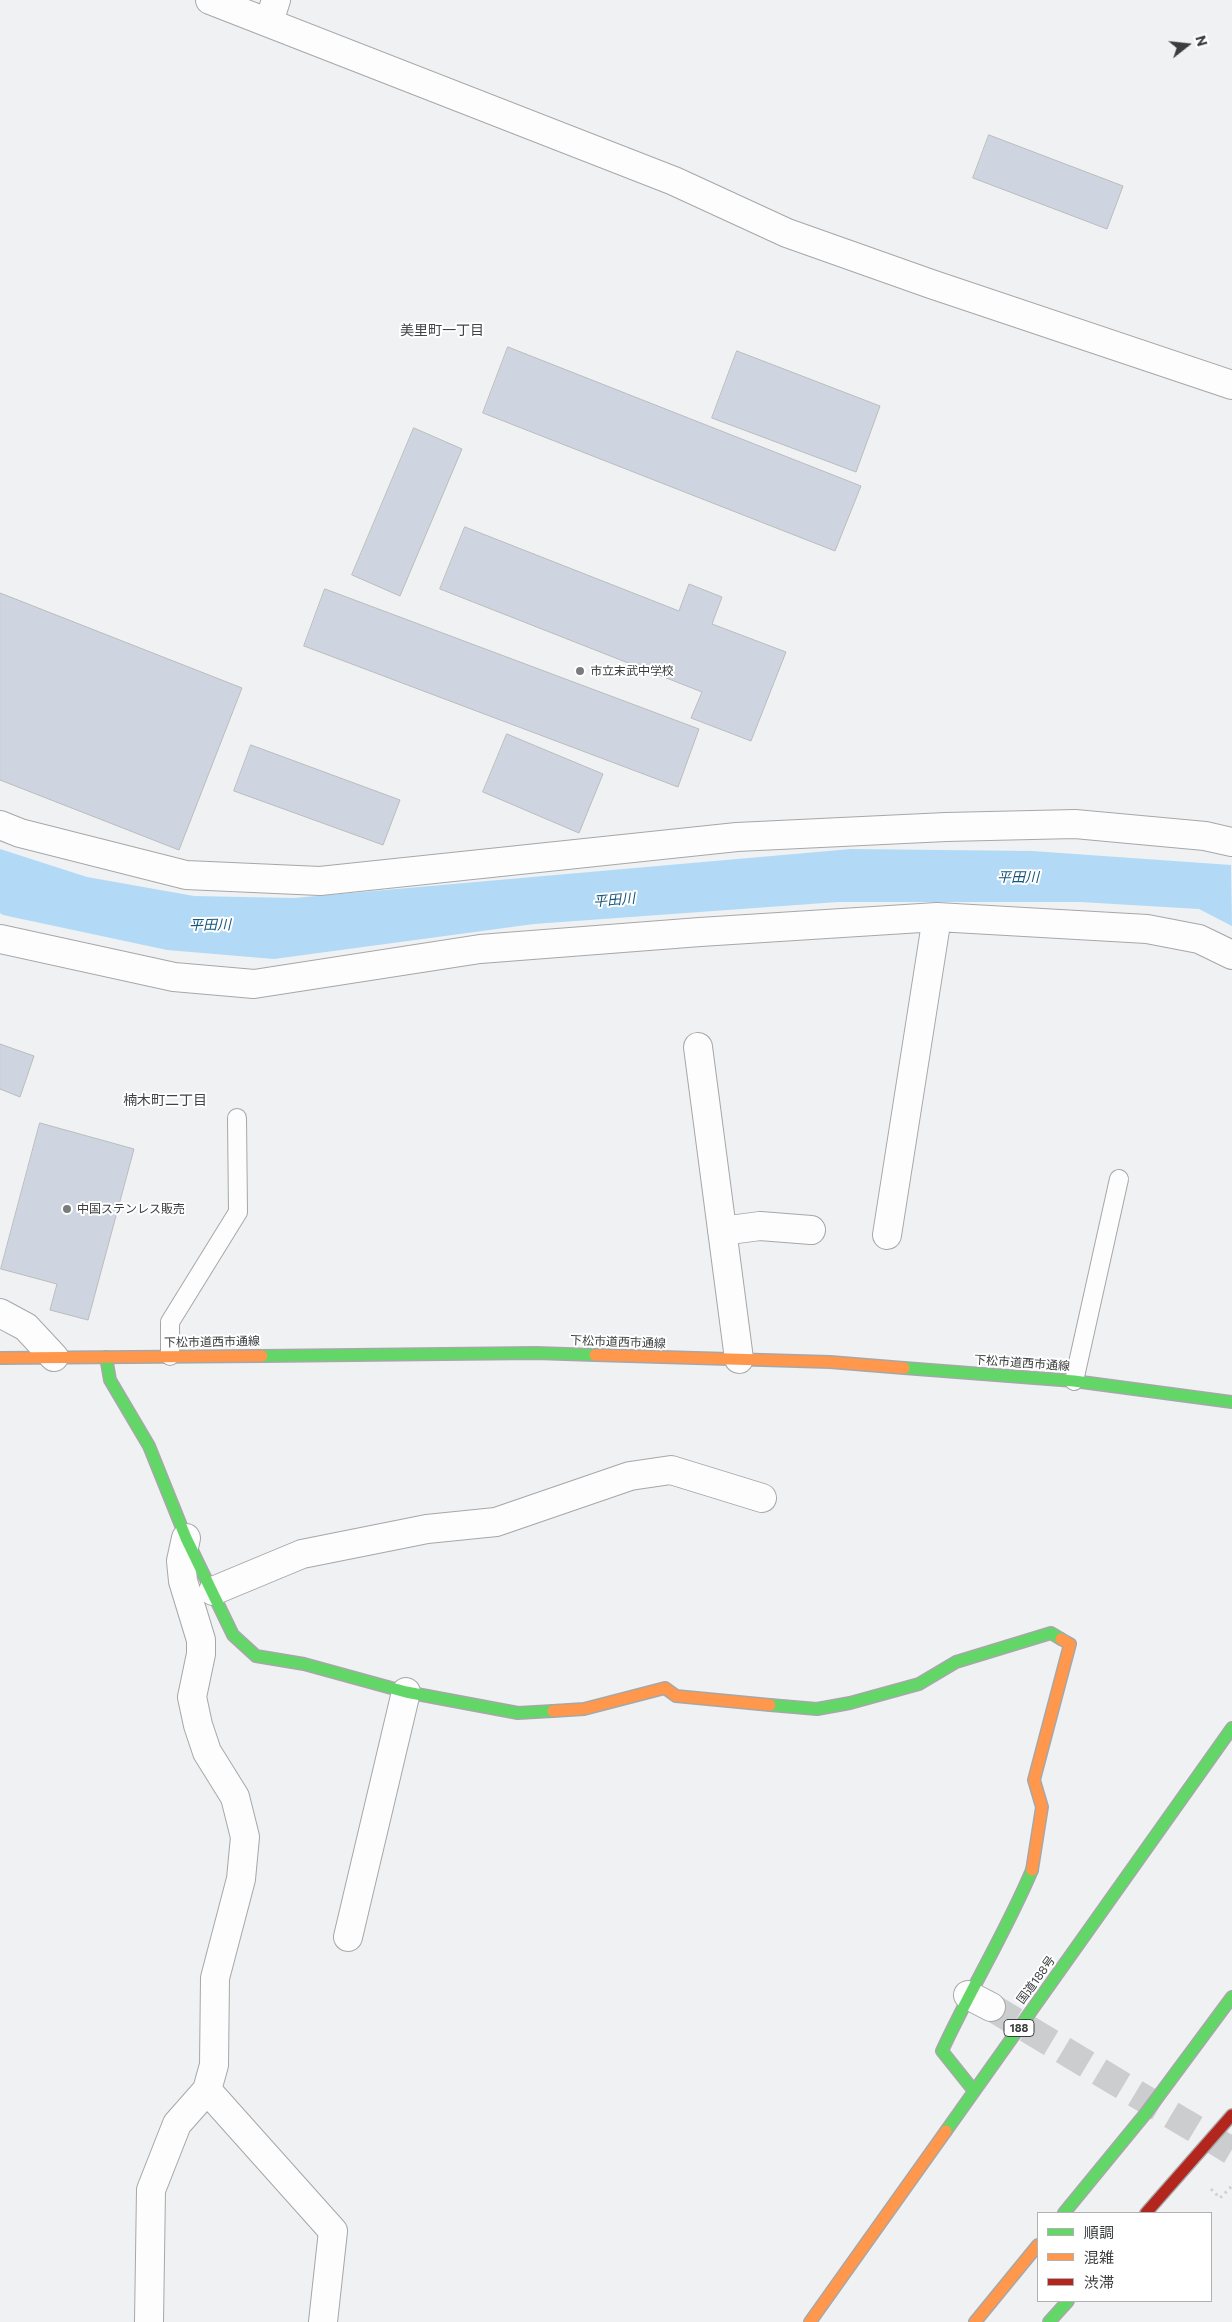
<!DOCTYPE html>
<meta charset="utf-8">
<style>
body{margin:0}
#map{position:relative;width:1232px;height:2322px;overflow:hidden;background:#eff1f3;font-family:Commissioner,"Noto Sans JP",sans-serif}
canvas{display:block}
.legend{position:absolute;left:1037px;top:2212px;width:175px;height:90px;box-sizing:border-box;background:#fff;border:1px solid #b1b1b1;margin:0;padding:6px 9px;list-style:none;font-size:15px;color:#3b3c3d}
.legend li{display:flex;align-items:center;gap:10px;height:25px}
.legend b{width:25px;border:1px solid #b1b1b1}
.north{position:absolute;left:1162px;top:20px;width:50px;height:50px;-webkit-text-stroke:4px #fff;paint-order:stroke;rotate:74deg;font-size:14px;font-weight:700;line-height:20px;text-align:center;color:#3b3c3d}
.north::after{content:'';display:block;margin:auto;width:18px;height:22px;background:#3b3c3d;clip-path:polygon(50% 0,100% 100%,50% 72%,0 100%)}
</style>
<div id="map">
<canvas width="1232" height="2322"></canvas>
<ul class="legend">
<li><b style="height:6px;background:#63d668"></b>順調</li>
<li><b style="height:6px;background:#ff974d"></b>混雑</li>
<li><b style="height:6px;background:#b3261e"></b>渋滞</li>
</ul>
<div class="north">N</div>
</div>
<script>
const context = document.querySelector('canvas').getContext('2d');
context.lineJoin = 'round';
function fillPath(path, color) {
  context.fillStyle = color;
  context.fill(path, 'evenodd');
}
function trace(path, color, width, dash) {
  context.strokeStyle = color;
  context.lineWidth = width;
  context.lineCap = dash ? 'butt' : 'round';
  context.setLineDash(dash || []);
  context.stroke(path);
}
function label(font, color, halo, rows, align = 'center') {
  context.font = font + ' Commissioner,"Noto Sans JP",sans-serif';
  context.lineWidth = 4;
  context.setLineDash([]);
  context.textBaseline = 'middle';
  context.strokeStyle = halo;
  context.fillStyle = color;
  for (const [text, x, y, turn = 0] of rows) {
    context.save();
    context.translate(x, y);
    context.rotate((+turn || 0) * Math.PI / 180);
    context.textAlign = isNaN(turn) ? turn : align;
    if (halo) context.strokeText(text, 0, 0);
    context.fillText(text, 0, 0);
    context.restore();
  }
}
fillPath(new Path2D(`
 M 0,849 L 87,877 L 194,896 L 294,898 L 851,849 L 1032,851 L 1231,865 L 1232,926 L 1199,909 L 1080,902 L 838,902 L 534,924 L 274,959 L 167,950 L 3,915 L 0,913 Z`), '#b2daf6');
const building = new Path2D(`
 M 989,135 L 1123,186 L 1107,229 L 973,178 Z
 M 508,347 L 861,486 L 835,551 L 483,413 Z
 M 737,351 L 880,406 L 856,472 L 712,418 Z
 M 414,428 L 462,449 L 400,596 L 352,575 Z
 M 465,527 L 679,611 L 689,584 L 722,597 L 712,624 L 786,652 L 751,741 L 691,718 L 702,692 L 440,589 Z
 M 325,589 L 699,729 L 678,787 L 304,646 Z
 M 0,593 L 242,688 L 179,850 L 0,780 Z
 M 507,734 L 603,774 L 579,833 L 483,792 Z
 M 251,745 L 400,800 L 383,845 L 234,791 Z
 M 0,1044 L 34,1056 L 20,1097 L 0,1089 Z
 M 40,1123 L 134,1149 L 88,1320 L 50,1310 L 57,1284 L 1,1269 Z`);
fillPath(building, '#cfd5e0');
trace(building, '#babbbd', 1);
trace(new Path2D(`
 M 991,2007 L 1232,2151`), '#cbcdcf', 28, [28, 14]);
const lane = new Path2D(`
 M 170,1356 L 170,1322 L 238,1212 L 237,1118
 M 1074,1381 L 1119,1179`);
const street = new Path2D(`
 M 210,0 L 674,181 L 787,233 L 931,284 L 1232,385
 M 269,22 L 276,0
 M 0,825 L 20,833 L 186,875 L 320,881 L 737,837 L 946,827 L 1075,824 L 1205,836 L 1232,842
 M 0,939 L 174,977 L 254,984 L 480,949 L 700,932 L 937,917 L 1147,929 L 1199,939 L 1232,955
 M 698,1047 L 739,1359
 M 722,1231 L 760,1226 L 811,1230
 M 887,1235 L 937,917
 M 0,1313 L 26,1327 L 54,1357
 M 213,1591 L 302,1554 L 427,1529 L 496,1522 L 630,1476 L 671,1470 L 762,1498
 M 348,1937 L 406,1692
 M 968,1995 L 991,2007
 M 207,2090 L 333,2231 L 323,2322
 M 149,2322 L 151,2190 L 177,2124 L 207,2090 L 214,2065 L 215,1978 L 241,1879 L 245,1837 L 235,1797 L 207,1752 L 198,1725 L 192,1697 L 201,1654 L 201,1640 L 183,1581 L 181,1561 L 186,1538`);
const fast = new Path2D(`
 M 262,1356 L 536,1353 L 595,1355
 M 106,1357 L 110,1380 L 149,1446 L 186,1538 L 233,1635 L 256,1656 L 304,1664 L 406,1692 L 518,1713 L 553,1711
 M 904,1368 L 1074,1381 L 1232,1402
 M 770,1705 L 817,1709 L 850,1703 L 919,1684 L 956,1662 L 1051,1633 L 1061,1639
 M 974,2091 L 942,2051 C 970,1990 1006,1932 1032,1870
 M 946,2131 L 1232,1728
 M 1064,2213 L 1146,2113 L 1232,1997
 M 1049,2322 L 1068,2301`);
const slow = new Path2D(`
 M 595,1355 L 830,1362 L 904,1368
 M 0,1358 L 262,1356
 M 553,1711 L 584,1709 L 665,1688 L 676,1696 L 770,1705
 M 1032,1870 L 1042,1807 L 1034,1780 L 1070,1644 L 1061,1639
 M 810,2322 L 946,2131
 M 975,2322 L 1038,2245`);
const jam = new Path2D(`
 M 1146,2213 L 1232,2115`);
trace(lane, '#a6a7a9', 20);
trace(street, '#a6a7a9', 30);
trace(fast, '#a6a7a9', 14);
trace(slow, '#a6a7a9', 14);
trace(jam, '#a6a7a9', 14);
trace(new Path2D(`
 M 1211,2189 L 1220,2198 L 1232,2186`), '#d1d1d2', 3, [2.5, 4]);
trace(lane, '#fdfdfd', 18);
trace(street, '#fdfdfd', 28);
trace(fast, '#63d668', 11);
trace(slow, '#ff974d', 11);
trace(jam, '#b3261e', 11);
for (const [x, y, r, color] of [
 [580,671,5,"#7a7b7d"],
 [67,1209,5,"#7a7b7d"]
]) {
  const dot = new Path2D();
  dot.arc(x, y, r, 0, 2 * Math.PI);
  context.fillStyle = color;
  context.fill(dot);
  trace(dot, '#fff', 2);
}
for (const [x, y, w] of [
 [1019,2028,30]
]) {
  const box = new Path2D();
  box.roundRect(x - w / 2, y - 8.5, w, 17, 4);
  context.fillStyle = '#fff';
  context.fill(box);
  trace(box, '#3b3c3d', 1);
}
label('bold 11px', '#3b3c3d', null, [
 ["188",1019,2028]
]);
label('12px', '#3b3c3d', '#fff', [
 ["市立末武中学校",590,671],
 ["中国ステンレス販売",77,1209]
], 'left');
label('12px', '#3b3c3d', '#fff', [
 ["下松市道西市通線",212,1342,-1],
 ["下松市道西市通線",618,1342,2],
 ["下松市道西市通線",1022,1363,4],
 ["国道188号",1036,1980,-54]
]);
label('14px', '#424447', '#fff', [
 ["美里町一丁目",442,330],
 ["楠木町二丁目",165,1100]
]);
label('italic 14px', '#15577d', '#fff', [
 ["平田川",1018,877],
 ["平田川",614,900,-5],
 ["平田川",210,925,-1]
]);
</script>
